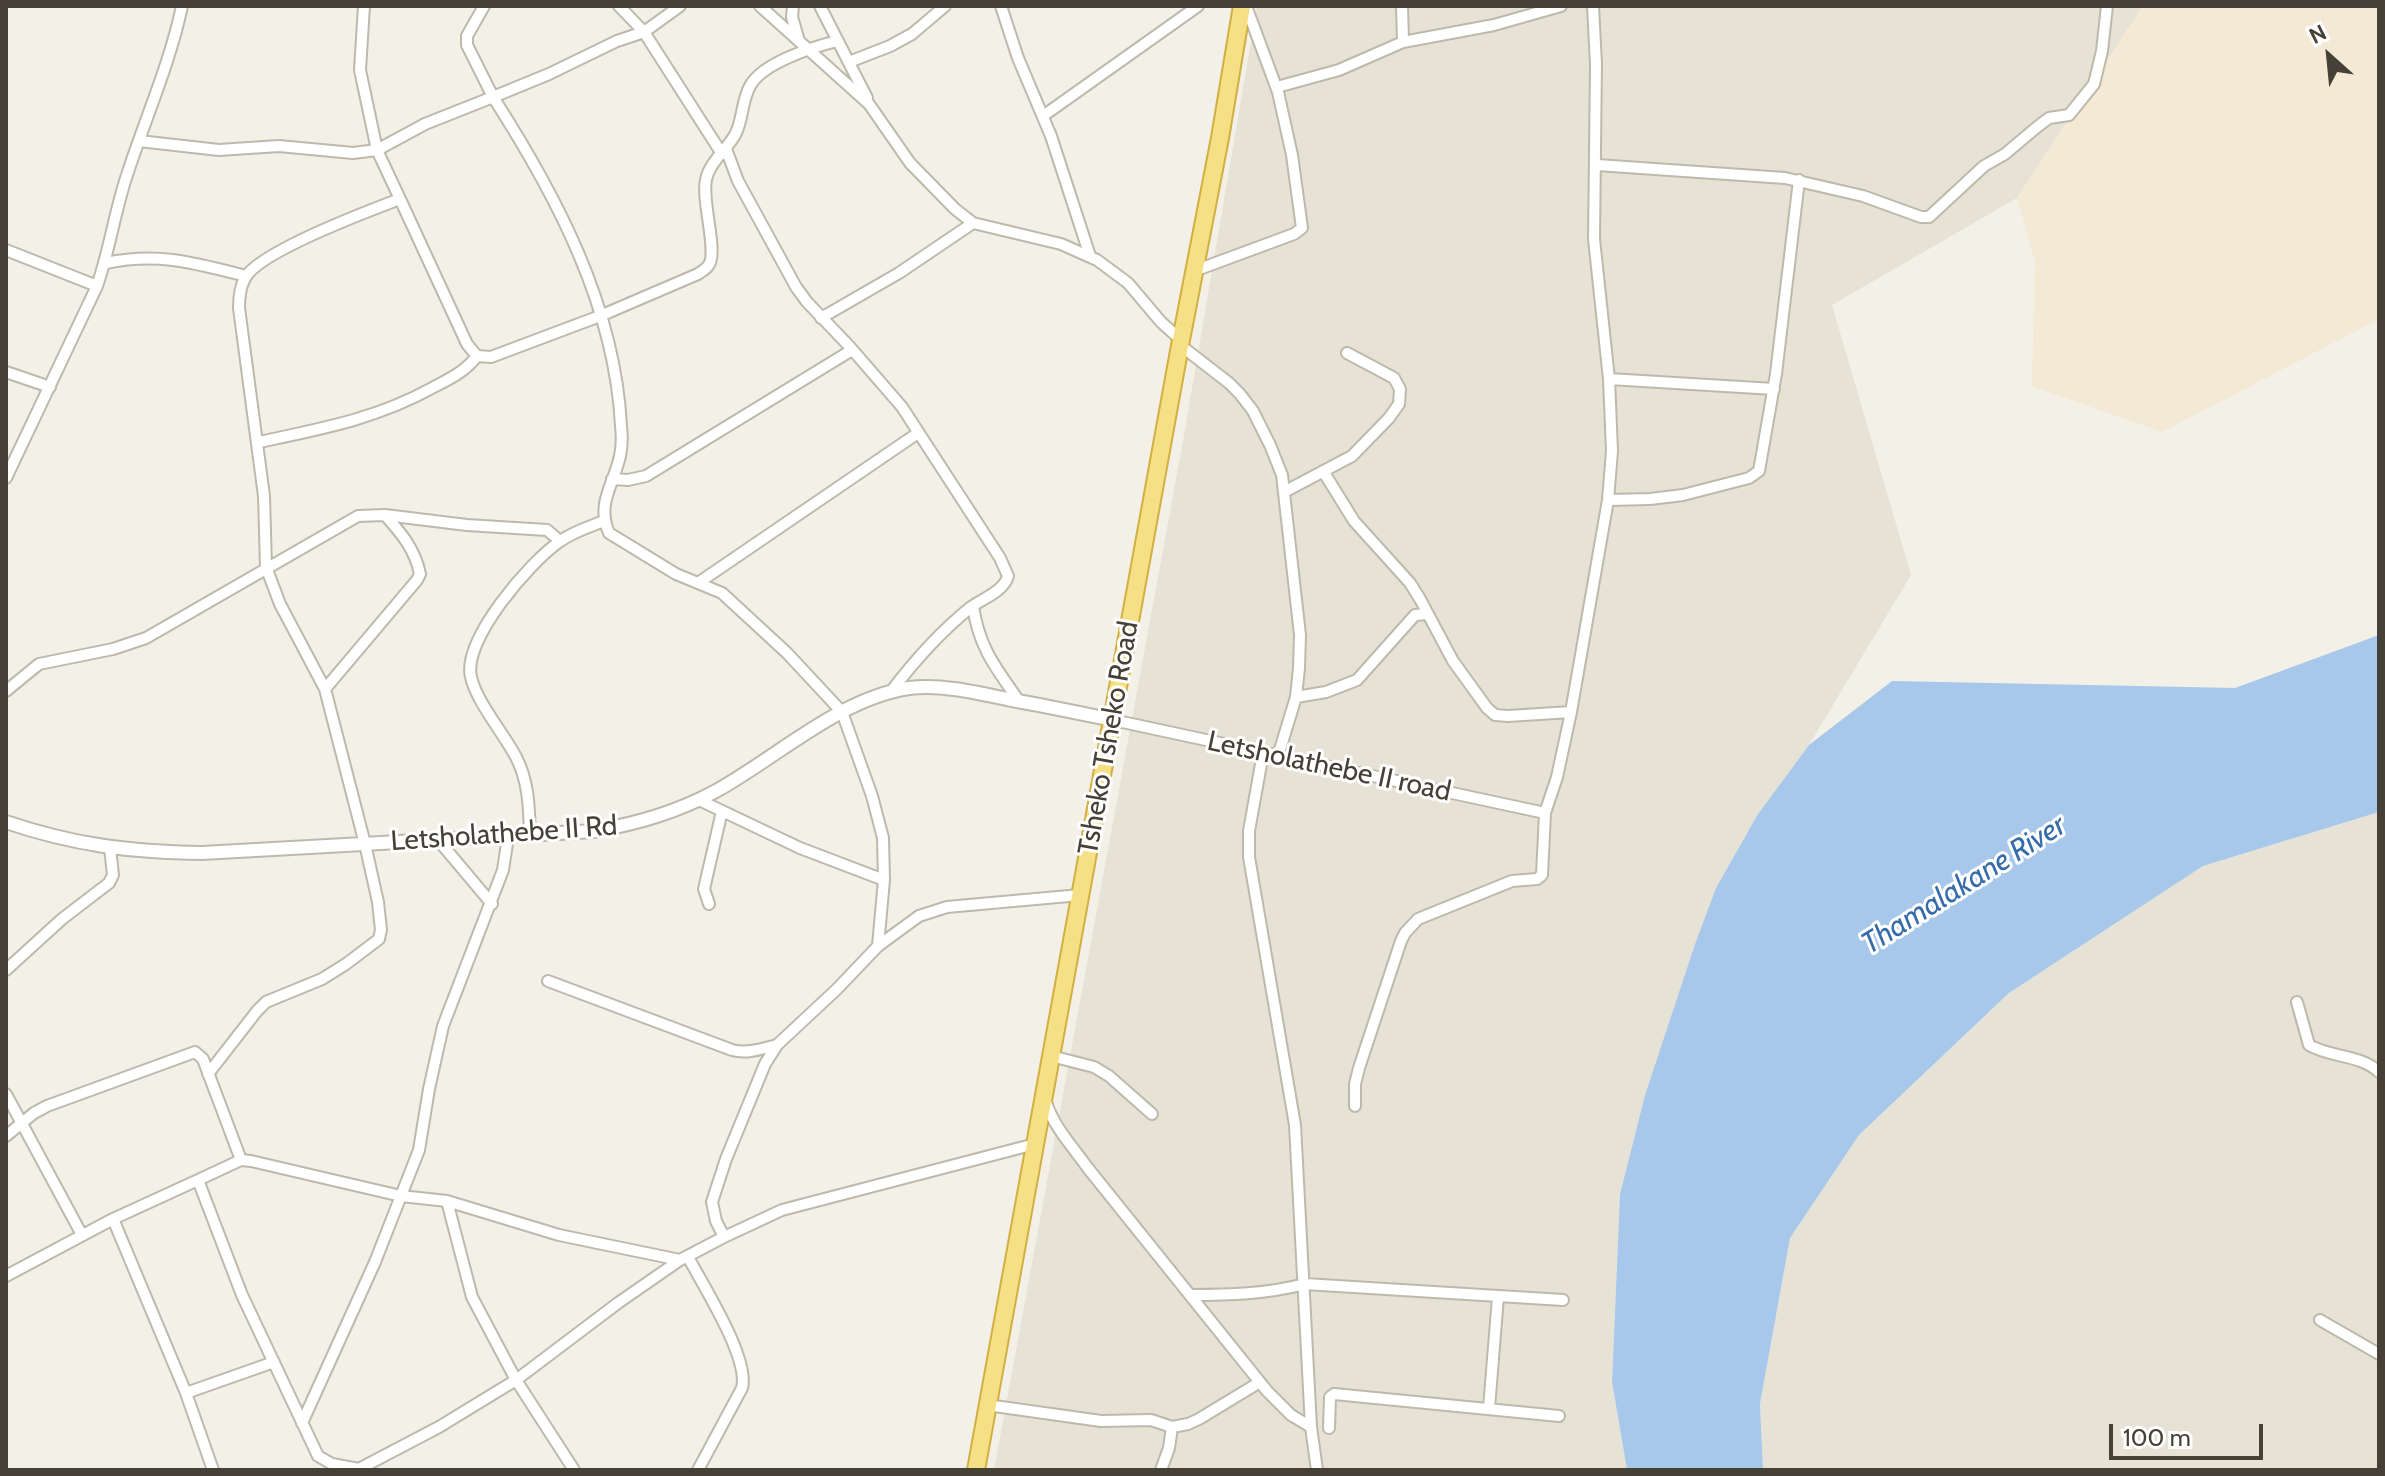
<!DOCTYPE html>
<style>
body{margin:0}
#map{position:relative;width:2385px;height:1476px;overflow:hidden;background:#f2f0e7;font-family:Cabin,sans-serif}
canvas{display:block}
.frame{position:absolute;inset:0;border:8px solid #454137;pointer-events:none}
.north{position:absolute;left:2289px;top:16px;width:80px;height:80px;-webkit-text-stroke:6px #fff;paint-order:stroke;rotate:333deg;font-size:22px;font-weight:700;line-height:32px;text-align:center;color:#454137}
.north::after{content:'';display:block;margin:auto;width:28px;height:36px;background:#454137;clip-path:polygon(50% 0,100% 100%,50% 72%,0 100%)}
.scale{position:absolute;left:2109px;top:1424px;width:154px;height:36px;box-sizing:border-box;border:4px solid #454137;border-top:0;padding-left:10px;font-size:24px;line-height:28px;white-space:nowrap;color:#454137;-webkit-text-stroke:6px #fff;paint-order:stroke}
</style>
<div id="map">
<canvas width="2385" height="1476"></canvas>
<div class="frame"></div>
<div class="north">N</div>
<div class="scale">100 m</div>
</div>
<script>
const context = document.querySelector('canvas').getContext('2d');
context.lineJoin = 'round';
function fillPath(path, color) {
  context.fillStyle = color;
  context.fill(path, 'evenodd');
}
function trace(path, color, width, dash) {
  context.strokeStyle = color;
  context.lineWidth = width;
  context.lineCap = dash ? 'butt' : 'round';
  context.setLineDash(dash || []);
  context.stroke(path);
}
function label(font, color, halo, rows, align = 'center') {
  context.font = font + ' Cabin,sans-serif';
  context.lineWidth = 6;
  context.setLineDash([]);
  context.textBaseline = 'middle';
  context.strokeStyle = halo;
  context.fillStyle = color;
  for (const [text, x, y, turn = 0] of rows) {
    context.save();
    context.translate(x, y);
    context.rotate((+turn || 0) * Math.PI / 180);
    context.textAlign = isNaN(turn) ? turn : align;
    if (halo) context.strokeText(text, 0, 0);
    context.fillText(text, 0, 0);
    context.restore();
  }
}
fillPath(new Path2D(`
 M 1257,6 L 2143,6 L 2017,198 L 1832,305 L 1911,575 L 1809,745 L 1758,814 L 1694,947 L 1645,1095 L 1620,1194 L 1612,1382 L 1627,1470 L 994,1470 L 1183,441 Z
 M 2379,812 L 2379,1470 L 1763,1470 L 1760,1404 L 1790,1238 L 1859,1135 L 2009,993 L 2203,866 Z`), '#e6e3d6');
fillPath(new Path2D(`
 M 2143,6 L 2379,6 L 2379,319 L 2162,432 L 2032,386 L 2035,261 L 2017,198 Z`), '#f3e9d4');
fillPath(new Path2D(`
 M 2379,635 L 2379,812 L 2203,866 L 2009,993 L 1859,1135 L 1790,1238 L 1760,1404 L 1763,1470 L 1627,1470 L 1612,1382 L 1620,1194 L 1645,1095 L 1694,947 L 1716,888 L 1758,814 L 1809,745 L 1892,681 L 2235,688 Z`), '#a8c8eb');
const minor = new Path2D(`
 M 484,6 L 467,36 L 467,45 L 493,97 L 549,74 L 617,41 L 644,32 L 680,6
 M 619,6 L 644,32 L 722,154
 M 760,6 L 869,104 L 910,163 L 955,209 L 973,223 L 1061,244 L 1097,260 L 1128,283 L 1161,322 L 1181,340
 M 793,6 L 792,17 L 799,41
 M 820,6 L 867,98
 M 1001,6 L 1018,58 L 1051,136 L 1090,256
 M 1403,42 L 1494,25 L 1561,6
 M 849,62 L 890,46 L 912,34 L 945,6
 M 1277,87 L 1339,70 L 1403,42 L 1402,6
 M 1043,116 L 1198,6
 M 139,141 L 219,150 L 279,146 L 353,153 L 377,150 L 360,70 L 364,6
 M 726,149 L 738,181 L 796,287 L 807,302 L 850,347 L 902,407 L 1000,558 L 1008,576 C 1004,591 984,598 971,607 C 940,632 914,661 890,693
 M 1597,165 L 1785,178 L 1863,196 L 1921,217 L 1929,217 L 1984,166 L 2005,154 L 2037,127 L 2049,118 L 2069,115 L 2094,84 L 2102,51 L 2107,6
 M 400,199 L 377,150 L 425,124 L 493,97 C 556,195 615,306 621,426 C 622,435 622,447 620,456 C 614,484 596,503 609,533 L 676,574 L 722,593 L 787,653 L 842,712 L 872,796 L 883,838 L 884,880 L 878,946
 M 6,250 L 97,286
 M 106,263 C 158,252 195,263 246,276
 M 1194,271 L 1294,234 L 1302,228 L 1292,155 L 1278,92 L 1246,6
 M 821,318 L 899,273 L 973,223
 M 1180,345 L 1229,383 L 1240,394 L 1253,411 L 1270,445 L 1282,475 L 1300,635 L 1299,668 L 1296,697 L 1278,756
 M 6,372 L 50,387
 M 1609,379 L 1774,389
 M 259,442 C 320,429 376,419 432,388 C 449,379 465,372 477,356
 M 1323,471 L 1354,521 L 1410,583 L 1420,599 L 1453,661 L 1487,708 L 1495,715 L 1508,716 L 1571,712
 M 6,478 L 97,286 C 110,249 115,209 128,172 C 146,117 170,63 182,6
 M 612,479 L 628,480 L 646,476 L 852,350
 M 1284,492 L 1352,456 L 1389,418 L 1399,404 L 1400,389 L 1394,378 L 1347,353
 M 1608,500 L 1650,499 L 1683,495 L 1749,478 L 1759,471 L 1776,374 L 1799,180
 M 698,583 L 918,433
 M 973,606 C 979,648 996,668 1019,701
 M 325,689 L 417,580 L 420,574 C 415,549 401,533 385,515
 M 6,691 L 39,664 L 113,649 L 146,638 L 358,516 L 385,515 L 467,525 L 547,530 L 560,541
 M 1296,697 L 1326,692 L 1357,680 L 1415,615 L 1428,614
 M 1113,720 L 1545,813
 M 1263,753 L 1249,831 L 1249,857 L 1295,1125 L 1311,1427 L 1317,1470
 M 699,800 L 800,848 L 884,880
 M 530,835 C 529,808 529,782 516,757 C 504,734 476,701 471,677 C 462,640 530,562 559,542 C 572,532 589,527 604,521
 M 439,841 L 492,904
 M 709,904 L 704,889 L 722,811
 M 6,970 L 62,919 L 109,883 L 113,875 L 110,848
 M 548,981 L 732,1050 C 747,1054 761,1049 777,1045
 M 2297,1002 L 2309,1045 C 2331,1058 2360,1054 2379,1072
 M 1051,1056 L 1094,1067 L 1109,1076 L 1152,1114
 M 208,1074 L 257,1011 L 266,1002 L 322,979 L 346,964 L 379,939 L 381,930 L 378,902 L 365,844 L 325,689 L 280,604 L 266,567 L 264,496 L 239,308 C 239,298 240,287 245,278 C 259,252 368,211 400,199 L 467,344 L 477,356 L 491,357 L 600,316 L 698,274 C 702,271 706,269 708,266 C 719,254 701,200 706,180 C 709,162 728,149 736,133 C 743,118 742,100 750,86 C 762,63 813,47 837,41
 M 6,1094 L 82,1235
 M 1046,1102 C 1053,1126 1073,1147 1087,1167 L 1267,1391 L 1291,1415 L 1311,1427
 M 1355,1106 L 1355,1084 L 1359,1068 L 1401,941 L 1405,933 L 1418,919 L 1512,881 L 1537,879 L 1542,875 L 1545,813 L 1557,777 L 1571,712 L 1608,500 L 1612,451 L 1609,379 L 1594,239 L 1596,64 L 1593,6
 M 6,1136 L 34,1113 L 47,1106 L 195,1052 L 203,1059 L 241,1160
 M 198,1180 L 241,1160 L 251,1161 L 401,1196 L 447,1201 L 559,1235 L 680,1260
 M 447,1201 L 472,1297 L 516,1380 L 574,1470
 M 113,1219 L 186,1393 L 213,1470
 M 724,1237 L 716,1221 L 712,1202 L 726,1159 L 765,1064 L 777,1045 L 837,989 L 878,946 L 919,916 L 947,907 L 1080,895
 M 688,1257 C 703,1285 750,1359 742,1388 L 698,1470
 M 6,1276 L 113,1219 L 198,1180 L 242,1295 L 318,1456 L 332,1464 L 359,1469
 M 1190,1295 C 1230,1295 1266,1294 1305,1284 L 1563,1300
 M 2320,1320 L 2379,1354
 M 186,1393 L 274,1362
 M 987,1405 L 1101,1421 L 1151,1420 L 1172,1427 L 1188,1424 L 1199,1419 L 1260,1382
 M 1489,1408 L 1498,1297
 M 302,1423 L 375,1262 L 419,1150 L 429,1089 L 443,1026 L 503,870 L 508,837
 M 1329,1428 L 1330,1397 L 1334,1394 L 1559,1416
 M 357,1470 L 439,1427 L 516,1380 L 618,1303 L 680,1260 L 724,1237 L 782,1210 L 1035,1144
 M 1161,1470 L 1169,1448 L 1172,1427`);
const tertiary = new Path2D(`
 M 6,822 C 74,845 130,852 202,853 L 595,831 C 639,823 677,812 716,791 C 776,758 840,698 909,688 C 943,684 978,693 1012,700 C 1046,706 1079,713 1113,720`);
const trunk = new Path2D(`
 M 976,1470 L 1181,340 L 1220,138 L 1242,6`);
trace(minor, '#bdb9ab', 14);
trace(tertiary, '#bdb9ab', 16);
trace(trunk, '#d3ae41', 20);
trace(minor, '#fff', 10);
trace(tertiary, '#fff', 12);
trace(trunk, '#f6e086', 16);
label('28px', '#454137', '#fff', [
 ["Tsheko Tsheko Road",1109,738,-80],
 ["Letsholathebe II road",1329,767,12],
 ["Letsholathebe II Rd",504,834,-4]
]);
label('italic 30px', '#376caa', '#fff', [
 ["Thamalakane River",1964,885,-32]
]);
</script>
